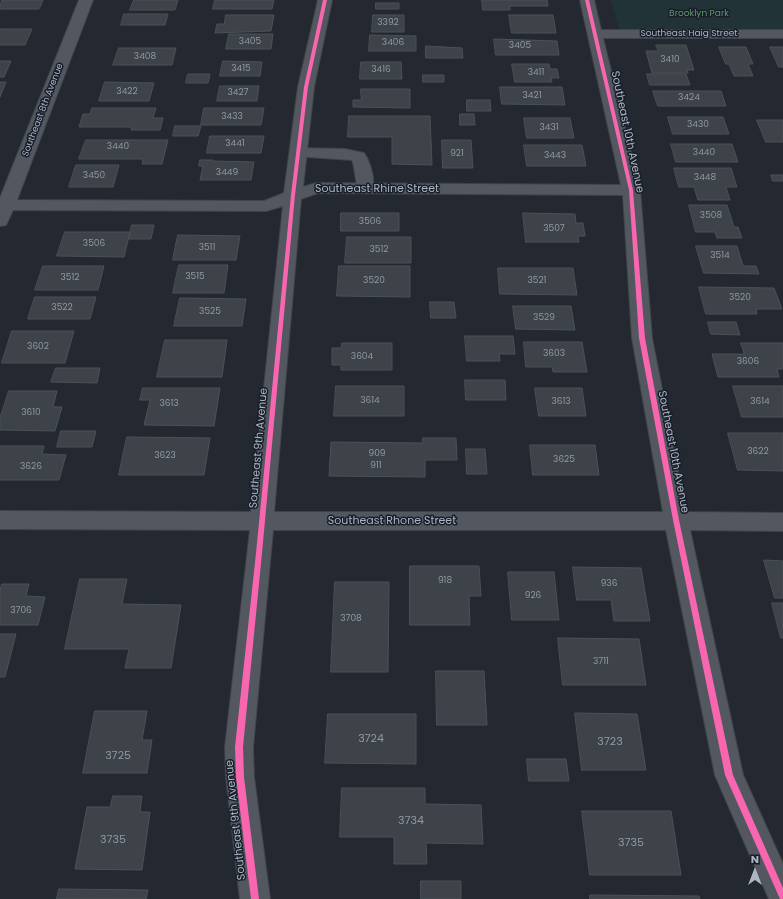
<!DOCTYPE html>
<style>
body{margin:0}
#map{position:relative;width:783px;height:899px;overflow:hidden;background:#242931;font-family:Poppins,sans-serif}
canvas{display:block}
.north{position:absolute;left:735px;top:851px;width:40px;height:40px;-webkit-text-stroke:3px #181f2a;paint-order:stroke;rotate:0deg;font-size:11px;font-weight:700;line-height:16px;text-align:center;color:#acb5c3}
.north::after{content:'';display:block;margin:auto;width:14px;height:18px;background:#acb5c3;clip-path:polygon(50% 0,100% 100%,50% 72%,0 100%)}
</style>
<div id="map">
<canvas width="783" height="899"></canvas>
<div class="north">N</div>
</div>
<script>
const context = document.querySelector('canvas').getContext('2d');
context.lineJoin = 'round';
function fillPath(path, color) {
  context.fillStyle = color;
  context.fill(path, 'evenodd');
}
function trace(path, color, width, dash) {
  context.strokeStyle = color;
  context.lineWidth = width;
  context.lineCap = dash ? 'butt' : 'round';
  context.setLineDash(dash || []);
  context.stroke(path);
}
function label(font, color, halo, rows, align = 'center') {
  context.font = font + ' Poppins,sans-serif';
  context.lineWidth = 3;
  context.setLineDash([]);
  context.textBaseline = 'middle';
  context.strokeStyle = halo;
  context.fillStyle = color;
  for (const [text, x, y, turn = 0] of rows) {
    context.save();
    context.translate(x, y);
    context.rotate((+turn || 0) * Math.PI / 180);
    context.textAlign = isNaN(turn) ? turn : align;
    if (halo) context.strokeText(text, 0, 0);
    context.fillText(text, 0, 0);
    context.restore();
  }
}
fillPath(new Path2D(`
 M 611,0 L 783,0 L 783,30 L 619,29 Z`), '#213336');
const building = new Path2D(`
 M 2,0 L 43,0 L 39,9 L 0,9 Z
 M 134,0 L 178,0 L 175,10 L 130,10 Z
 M 215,0 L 274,0 L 272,9 L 213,9 Z
 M 482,0 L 547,0 L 548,6 L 510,6 L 510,10 L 483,10 Z
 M 376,3 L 399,3 L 399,9 L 376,9 Z
 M 124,14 L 168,14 L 165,25 L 121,25 Z
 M 226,15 L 274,15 L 271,31 L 215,33 L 217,24 L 224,24 Z
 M 373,15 L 404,15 L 404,32 L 372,32 Z
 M 509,15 L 553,15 L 556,33 L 512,33 Z
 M 0,29 L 32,29 L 25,45 L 0,45 Z
 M 229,34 L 273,34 L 271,49 L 226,49 Z
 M 370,35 L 416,36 L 416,51 L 369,51 Z
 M 494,39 L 557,41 L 559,55 L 496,55 Z
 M 656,45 L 686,45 L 694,70 L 687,70 L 688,73 L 652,73 L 646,51 L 658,51 Z
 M 426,46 L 462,48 L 463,58 L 426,58 Z
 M 719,47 L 746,47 L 753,64 L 748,64 L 753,76 L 734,76 L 729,64 L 726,64 Z
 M 770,47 L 783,47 L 783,67 L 779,67 Z
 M 119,48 L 176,48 L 172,65 L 113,65 Z
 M 0,61 L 11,61 L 4,77 L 0,77 Z
 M 223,61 L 262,62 L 260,76 L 220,76 Z
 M 361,62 L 401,62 L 402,79 L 360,79 Z
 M 512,64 L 549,64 L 550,69 L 557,69 L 559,78 L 551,78 L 552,82 L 515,82 Z
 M 188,74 L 210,74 L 208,83 L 186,83 Z
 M 647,74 L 686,74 L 690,85 L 650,85 Z
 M 423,75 L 444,75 L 444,82 L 423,82 Z
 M 0,82 L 6,82 L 0,97 Z
 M 105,82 L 154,83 L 149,101 L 99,101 Z
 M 220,86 L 259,86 L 257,101 L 217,101 Z
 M 500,87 L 562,87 L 565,105 L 502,104 Z
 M 361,89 L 410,89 L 410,108 L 353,107 L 353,100 L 361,100 Z
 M 653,91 L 721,91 L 726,106 L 658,106 Z
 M 467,100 L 490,100 L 491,111 L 467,111 Z
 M 92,108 L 156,108 L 153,118 L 163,118 L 160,130 L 131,130 L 132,127 L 79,127 L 83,114 L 90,114 Z
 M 204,108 L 264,108 L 261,125 L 201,125 Z
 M 460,114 L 474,114 L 475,125 L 460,125 Z
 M 349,116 L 430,116 L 432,165 L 392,164 L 392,137 L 348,137 Z
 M 668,117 L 723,117 L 729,134 L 673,134 Z
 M 524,118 L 570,118 L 574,138 L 527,138 Z
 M 757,120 L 783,120 L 783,142 L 766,142 Z
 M 175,126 L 201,126 L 198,136 L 173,136 Z
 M 210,136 L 264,136 L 261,153 L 207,153 Z
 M 86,140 L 168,140 L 162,164 L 142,164 L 143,159 L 79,159 Z
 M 442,140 L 471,140 L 473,168 L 443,168 Z
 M 671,144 L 732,144 L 738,162 L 676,162 Z
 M 524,145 L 582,145 L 586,166 L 527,166 Z
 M 200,160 L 213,160 L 213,161 L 254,162 L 251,180 L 200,180 L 203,166 L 199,166 Z
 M 76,165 L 119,165 L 113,187 L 69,187 Z
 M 674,168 L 731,168 L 737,187 L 726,187 L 730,200 L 698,200 L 694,187 L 679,187 Z
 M 771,175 L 783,175 L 783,181 L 773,181 Z
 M 689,205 L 727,205 L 734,227 L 738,227 L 742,238 L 717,238 L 715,232 L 696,232 Z
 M 341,213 L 399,213 L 399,231 L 341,231 Z
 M 523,213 L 575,214 L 576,223 L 583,223 L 585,236 L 578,236 L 579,242 L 526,242 Z
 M 132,225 L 154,225 L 151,239 L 129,239 Z
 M 65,232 L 130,232 L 124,257 L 57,256 Z
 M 178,235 L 240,236 L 236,260 L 173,260 Z
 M 347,237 L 411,237 L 411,263 L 345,263 Z
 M 696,246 L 737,246 L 743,266 L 756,266 L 759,274 L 704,273 Z
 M 179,265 L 228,265 L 224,293 L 173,293 Z
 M 43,266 L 104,266 L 98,290 L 35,290 Z
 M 339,266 L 410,266 L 410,297 L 337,296 Z
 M 498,268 L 573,268 L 577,295 L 500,294 Z
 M 699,287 L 774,288 L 782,309 L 756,309 L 757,314 L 706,314 Z
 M 35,297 L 96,297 L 90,319 L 28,319 Z
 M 180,298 L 246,299 L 242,326 L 174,326 Z
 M 430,302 L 454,302 L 456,318 L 431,318 Z
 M 513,306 L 571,306 L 575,330 L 516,329 Z
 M 708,322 L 736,322 L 740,335 L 711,334 Z
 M 12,331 L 74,331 L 65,363 L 2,363 Z
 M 465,336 L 513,336 L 515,354 L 499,354 L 500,361 L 467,361 Z
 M 165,340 L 227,340 L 222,377 L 157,377 Z
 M 524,342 L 582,342 L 587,372 L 553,372 L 552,367 L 526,367 Z
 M 342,343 L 392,343 L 392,370 L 341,370 L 341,365 L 332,365 L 332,348 L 341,348 Z
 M 741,343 L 783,343 L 783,369 L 777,369 L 779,377 L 718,377 L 712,354 L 744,354 Z
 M 56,368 L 100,368 L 97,383 L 51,382 Z
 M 465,380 L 505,380 L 506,400 L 466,400 Z
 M 336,386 L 404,386 L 404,416 L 334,416 Z
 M 733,386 L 783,386 L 783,417 L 742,417 Z
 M 143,388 L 220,388 L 214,426 L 144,425 L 150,400 L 140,400 Z
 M 535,388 L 582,388 L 586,416 L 539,416 Z
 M 9,391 L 57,391 L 53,407 L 62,407 L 55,431 L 0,430 L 0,418 Z
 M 61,431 L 96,431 L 92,447 L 57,447 Z
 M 728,433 L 783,433 L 783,471 L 738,470 Z
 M 127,437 L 210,438 L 204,475 L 119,475 Z
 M 423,438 L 456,438 L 457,460 L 425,460 L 425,477 L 329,476 L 331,442 L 422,443 Z
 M 530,445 L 595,445 L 599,475 L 533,475 Z
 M 0,446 L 44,446 L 42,454 L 66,455 L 59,480 L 0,480 Z
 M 466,449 L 485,449 L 487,474 L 467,474 Z
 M 764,560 L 783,561 L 783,598 L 775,598 Z
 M 410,566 L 479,566 L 481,596 L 469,596 L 470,625 L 410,625 Z
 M 573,567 L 641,568 L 650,621 L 614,621 L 611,600 L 577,600 Z
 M 508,572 L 554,572 L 559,620 L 512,620 Z
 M 80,579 L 127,579 L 122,604 L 181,605 L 171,668 L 125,668 L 129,649 L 65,649 Z
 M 335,582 L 389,582 L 388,672 L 331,672 Z
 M 2,584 L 29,584 L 26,596 L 45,597 L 38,625 L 0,625 L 0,591 Z
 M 772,603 L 783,603 L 783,638 L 781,638 Z
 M 0,634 L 16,634 L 5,677 L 0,677 Z
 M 558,638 L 639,639 L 646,685 L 563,685 Z
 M 436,671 L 484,671 L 487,725 L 437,725 Z
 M 95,711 L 147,711 L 142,740 L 152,740 L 147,773 L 83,773 Z
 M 575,713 L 637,714 L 646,770 L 582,770 Z
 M 328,714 L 416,714 L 416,764 L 325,763 Z
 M 527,759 L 566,759 L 569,781 L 529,781 Z
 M 342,788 L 425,788 L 425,804 L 481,805 L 483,844 L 426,843 L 427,864 L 394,864 L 394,837 L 340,837 Z
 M 113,796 L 142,796 L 140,812 L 150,812 L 142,870 L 75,869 L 87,807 L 110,807 Z
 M 582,811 L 671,811 L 681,875 L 590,875 Z
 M 421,881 L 461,881 L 461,899 L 421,899 Z
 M 59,889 L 148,890 L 146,899 L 57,899 Z
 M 590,895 L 699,896 L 700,899 L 590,899 Z`);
fillPath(building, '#3e4349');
trace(building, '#4b5159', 1);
const service = new Path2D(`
 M 298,148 L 345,149 L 364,153 C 370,161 377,183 371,191 L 365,193 L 359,191 C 356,187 355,167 352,160 L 293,156 L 290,153 L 293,150 Z`);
const minor = new Path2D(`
 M 79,0 L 93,0 L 17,200 L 264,201 L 284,193 L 298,87 L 318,0 L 332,0 L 314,87 L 303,187 L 316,183 L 621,185 L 580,0 L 594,0 L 601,30 L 783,30 L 783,38 L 603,38 L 640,190 L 652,338 L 686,512 L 783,513 L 783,531 L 690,530 L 743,775 L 783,864 L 783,899 L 769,899 L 715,775 L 666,530 L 273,530 L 253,747 L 254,777 L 270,899 L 240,899 L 226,777 L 225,747 L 250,530 L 0,529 L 0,511 L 251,512 L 283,206 L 266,211 L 13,210 L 6,225 L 0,226 L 0,198 ZM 318,193 L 623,195 L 632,338 L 663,512 L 274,512 L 301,199 Z`);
trace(service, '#40444a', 2);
trace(minor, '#40444a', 2);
fillPath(service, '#53575f');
fillPath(minor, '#53575f');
fillPath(new Path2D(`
 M 323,0 L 327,0 L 308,87 L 295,195 L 262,553 L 243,747 L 244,777 L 259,899 L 251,899 L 236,777 L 235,747 L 256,553 L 291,195 L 304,87 Z
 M 585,0 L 589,0 L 633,190 L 645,338 L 679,520 L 733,775 L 783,888 L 783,899 L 780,899 L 725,775 L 673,520 L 639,338 L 629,190 Z`), '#f766af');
label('9px', '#649370', '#181f2a', [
 ["Brooklyn Park",699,14]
]);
label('9px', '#9098a4', null, [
 ["3392",388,23],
 ["3405",250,42],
 ["3406",393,43],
 ["3405",520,46],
 ["3408",145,57],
 ["3410",670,60],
 ["3415",241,69],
 ["3416",381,70],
 ["3411",536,73],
 ["3422",127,92],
 ["3427",238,93],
 ["3421",532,96],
 ["3424",689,98],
 ["3433",232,117],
 ["3430",698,125],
 ["3431",549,128],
 ["3441",235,144],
 ["3440",118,147],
 ["3440",704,153],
 ["921",457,154],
 ["3443",555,156],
 ["3449",227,173],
 ["3450",94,176],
 ["3448",705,178],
 ["3508",711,216],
 ["3506",370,222],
 ["3507",554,229],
 ["3506",94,244],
 ["3511",207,248],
 ["3512",379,250],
 ["3514",720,256],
 ["3515",195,277],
 ["3512",70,278],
 ["3520",374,281],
 ["3521",537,281],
 ["3520",740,298],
 ["3522",62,308],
 ["3525",210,312],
 ["3529",544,318],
 ["3602",38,347],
 ["3603",554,354],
 ["3604",362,357],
 ["3606",748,362],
 ["3614",370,401],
 ["3613",561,402],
 ["3614",760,402],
 ["3613",169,404],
 ["3610",31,413],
 ["3622",758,452],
 ["909",377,454],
 ["3623",165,456],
 ["3625",564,460],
 ["911",376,466],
 ["3626",31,467],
 ["918",445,581],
 ["936",609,584],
 ["926",533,596],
 ["3706",21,611],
 ["3708",351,619],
 ["3711",601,662]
]);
label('9px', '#acb5c3', '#181f2a', [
 ["Southeast Haig Street",689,34],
 ["Southeast 8th Avenue",43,110,-69]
]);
label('11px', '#acb5c3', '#181f2a', [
 ["Southeast 10th Avenue",627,132,78],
 ["Southeast Rhine Street",377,189],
 ["Southeast 9th Avenue",259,448,-85],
 ["Southeast 10th Avenue",673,452,79],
 ["Southeast Rhone Street",392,521],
 ["Southeast 9th Avenue",236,820,-96]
]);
label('11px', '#9098a4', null, [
 ["3724",371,739],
 ["3723",610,742],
 ["3725",118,756],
 ["3734",411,821],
 ["3735",113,840],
 ["3735",631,843]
]);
</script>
